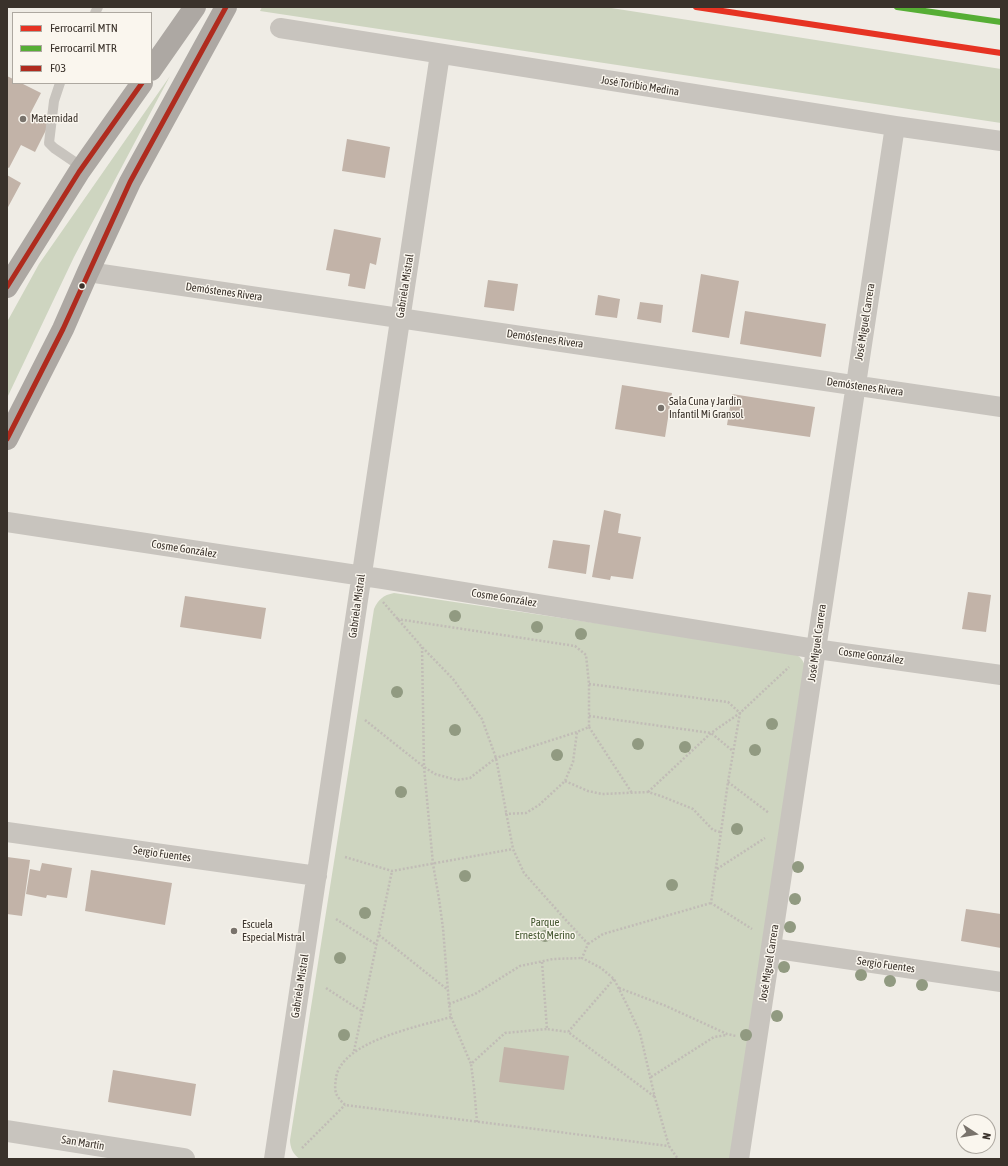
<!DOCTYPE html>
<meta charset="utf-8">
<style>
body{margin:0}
#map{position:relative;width:1008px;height:1166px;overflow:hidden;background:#efece5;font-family:"Asap Condensed",sans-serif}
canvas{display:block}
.frame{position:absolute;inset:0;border:8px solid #3a322b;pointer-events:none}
.legend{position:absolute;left:12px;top:12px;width:140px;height:72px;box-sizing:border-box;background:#faf6ee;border:1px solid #ada8a0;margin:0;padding:5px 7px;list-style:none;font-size:12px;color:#3a322b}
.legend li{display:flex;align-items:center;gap:8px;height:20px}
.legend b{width:20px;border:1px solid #ada8a0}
.north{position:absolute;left:956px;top:1114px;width:40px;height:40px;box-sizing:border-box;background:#faf6ee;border:1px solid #ada8a0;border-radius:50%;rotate:102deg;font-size:11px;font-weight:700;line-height:16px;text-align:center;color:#3a322b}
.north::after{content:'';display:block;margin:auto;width:14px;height:18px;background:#79736c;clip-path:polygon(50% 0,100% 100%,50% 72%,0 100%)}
</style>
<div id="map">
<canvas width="1008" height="1166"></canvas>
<div class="frame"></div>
<ul class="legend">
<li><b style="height:5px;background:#e63323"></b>Ferrocarril MTN</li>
<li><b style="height:5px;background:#56ae35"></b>Ferrocarril MTR</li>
<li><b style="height:5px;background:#af2b1e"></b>F03</li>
</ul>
<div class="north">N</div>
</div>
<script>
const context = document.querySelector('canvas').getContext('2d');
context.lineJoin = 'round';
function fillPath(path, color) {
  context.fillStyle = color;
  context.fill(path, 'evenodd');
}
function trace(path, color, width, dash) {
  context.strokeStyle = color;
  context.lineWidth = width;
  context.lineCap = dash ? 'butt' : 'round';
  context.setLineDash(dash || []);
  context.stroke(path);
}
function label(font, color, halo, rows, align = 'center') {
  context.font = font + ' "Asap Condensed",sans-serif';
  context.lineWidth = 3;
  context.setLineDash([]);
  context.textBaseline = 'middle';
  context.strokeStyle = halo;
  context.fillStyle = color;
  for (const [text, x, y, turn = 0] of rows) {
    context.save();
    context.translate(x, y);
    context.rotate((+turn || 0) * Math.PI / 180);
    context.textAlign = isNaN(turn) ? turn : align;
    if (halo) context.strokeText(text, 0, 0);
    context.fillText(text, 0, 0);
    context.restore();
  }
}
fillPath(new Path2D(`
 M 262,7 L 605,7 L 1001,69 L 1001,123 L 260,11 Z
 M 170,76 L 74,257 L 7,398 L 7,322 L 39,264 Z
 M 394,593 L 790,652 C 798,655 802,657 805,666 L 732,1159 L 300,1159 C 293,1155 290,1147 290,1140 L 374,609 C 378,600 383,595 394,593 Z`), '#ced5c0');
fillPath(new Path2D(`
 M 7,76 L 13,79 L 13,83 L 21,83 L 41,93 L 30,114 L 49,124 L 35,152 L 21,145 L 9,168 L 7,167 Z
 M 347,139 L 390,147 L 385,178 L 342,171 Z
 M 7,175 L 21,183 L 7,209 Z
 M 334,229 L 381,238 L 376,265 L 370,263 L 365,289 L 348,286 L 350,274 L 326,270 Z
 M 701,274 L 739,281 L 729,338 L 692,332 Z
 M 488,280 L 518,284 L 514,311 L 484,307 Z
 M 598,295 L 620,299 L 617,318 L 595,315 Z
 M 640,302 L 663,305 L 661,323 L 637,319 Z
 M 745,311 L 826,324 L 821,357 L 740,344 Z
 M 622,385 L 672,393 L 665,437 L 615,429 Z
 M 732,394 L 815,407 L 810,437 L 727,425 Z
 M 604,510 L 621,514 L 618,533 L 641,537 L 633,579 L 611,576 L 610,580 L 592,577 Z
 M 553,540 L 590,545 L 586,574 L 548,568 Z
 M 968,592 L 991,595 L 986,632 L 962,629 Z
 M 185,596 L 266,608 L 261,639 L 180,627 Z
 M 7,857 L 30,860 L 22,916 L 7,914 Z
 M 42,863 L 72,868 L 67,898 L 47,895 L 46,898 L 26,894 L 30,869 L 40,871 Z
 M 91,870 L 172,883 L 165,925 L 85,911 Z
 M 966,909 L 1001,914 L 1001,948 L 961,941 Z
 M 504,1047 L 569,1056 L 564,1090 L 499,1082 Z
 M 113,1070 L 196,1084 L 191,1116 L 108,1102 Z`), '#c2b3a8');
trace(new Path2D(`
 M 383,602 L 422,647 L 453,679 L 482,719 L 496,758 L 513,849 L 524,873 L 564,918 L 588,944 L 582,958 L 601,968 L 614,979 L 629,1009 L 640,1033 L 655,1098 L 669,1146 L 678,1159
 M 397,619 L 575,646 L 586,655 L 589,684 L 589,727 L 577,732 L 573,762 L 565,781 L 539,805 L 526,813 L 505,814
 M 422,647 L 424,767 L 433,864 L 439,899 L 443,928 L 449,1004 L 451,1017 L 471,1064
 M 589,684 L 728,702 L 740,713 L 728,782 L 711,903 L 752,929
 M 589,716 L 711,733 L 733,751
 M 365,720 L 424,767 L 435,774 L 457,780 L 470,778 L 496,758 L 577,732
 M 589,727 L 632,793
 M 565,781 L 588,791 L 602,794 L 648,792 L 661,796 L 693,809 L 713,830 L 720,832
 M 728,782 L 769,813
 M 648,792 L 711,733 L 740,713 L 789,667
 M 345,857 L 392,871 L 513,849
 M 717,869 L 765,838
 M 336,919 L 377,945
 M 379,935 L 448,990
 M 588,944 L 603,934 L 711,903
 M 542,962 L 547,1029 L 568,1032
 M 614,979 L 568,1032 L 655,1097
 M 326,988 L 363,1012
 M 619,988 L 666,1006 L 727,1034 L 736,1036
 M 449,1004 L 475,994 L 520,966 L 553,959 L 582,958
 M 451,1017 C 421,1026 341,1041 336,1078 C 334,1092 335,1095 345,1105 L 669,1146
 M 354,1051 L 392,871
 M 651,1077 L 714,1037 L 727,1035
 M 477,1122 L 474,1087 L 471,1064 L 505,1033 L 547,1029
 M 302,1148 L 345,1105`), '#c1bcb6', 2.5, [2, 2]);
trace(new Path2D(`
 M 95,13 L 98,7
 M 60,83 L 54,101 L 49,143 L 54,148 L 82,167`), '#c8c4be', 10);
trace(new Path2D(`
 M 280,28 L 895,126 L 1001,141
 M 88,272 L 1001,407
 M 7,522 L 383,579 L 816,649 L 1001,675
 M 7,832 L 317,876
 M 771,948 L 1001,982
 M 274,1159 L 440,54
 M 739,1159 L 895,126`), '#c8c4be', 20);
trace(new Path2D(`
 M 7,1131 L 184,1159`), '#c8c4be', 22);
trace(new Path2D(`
 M 151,70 L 195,7
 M 7,287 L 79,172 L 142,83
 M 7,439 L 63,329 L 88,272 L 130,182 L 226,7`), '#ada8a3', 22);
trace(new Path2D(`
 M 7,287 L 79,172 L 142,83
 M 7,439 L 63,329 L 130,182 L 226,7`), '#af2b1e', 5);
trace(new Path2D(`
 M 696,7 L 1001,53`), '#e63323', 6);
trace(new Path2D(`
 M 897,7 L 1001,22`), '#56ae35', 6);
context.fillStyle = '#919a81';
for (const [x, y] of [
 [455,616],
 [537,627],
 [581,634],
 [397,692],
 [772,724],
 [455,730],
 [638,744],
 [685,747],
 [755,750],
 [557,755],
 [401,792],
 [737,829],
 [798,867],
 [465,876],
 [672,885],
 [795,899],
 [365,913],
 [790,927],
 [545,936],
 [340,958],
 [784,967],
 [861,975],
 [890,981],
 [922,985],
 [777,1016],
 [344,1035],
 [746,1035]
]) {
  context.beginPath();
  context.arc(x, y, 6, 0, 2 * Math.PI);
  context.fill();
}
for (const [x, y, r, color] of [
 [23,119,4,"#79736c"],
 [82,286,3.5,"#3a322b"],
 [661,408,4,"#79736c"],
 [234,931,4,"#79736c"]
]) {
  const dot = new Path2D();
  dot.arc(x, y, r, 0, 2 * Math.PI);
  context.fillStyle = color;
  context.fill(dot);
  trace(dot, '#faf6ee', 1.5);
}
label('11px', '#3a322b', '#faf6ee', [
 ["José Toribio Medina",640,86,9],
 ["Gabriela Mistral",405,286,-81],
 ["Demóstenes Rivera",224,292,8],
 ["José Miguel Carrera",865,322,-81],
 ["Demóstenes Rivera",545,339,8],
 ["Demóstenes Rivera",865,387,8],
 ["Cosme González",184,549,9],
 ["Cosme González",504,598,9],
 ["Gabriela Mistral",357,606,-82],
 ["José Miguel Carrera",817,643,-82],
 ["Cosme González",871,656,8],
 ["Sergio Fuentes",162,854,8],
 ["José Miguel Carrera",769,963,-81],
 ["Sergio Fuentes",886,965,8],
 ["Gabriela Mistral",300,986,-81],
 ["San Martín",83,1143,9]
]);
label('11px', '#3a322b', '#faf6ee', [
 ["Maternidad",31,119],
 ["Sala Cuna y Jardín",669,402],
 ["Infantil Mi Gransol",669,415],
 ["Escuela",242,925],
 ["Especial Mistral",242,938]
], 'left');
label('11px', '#445730', '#faf6ee', [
 ["Parque",545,923],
 ["Ernesto Merino",545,936]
]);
</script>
